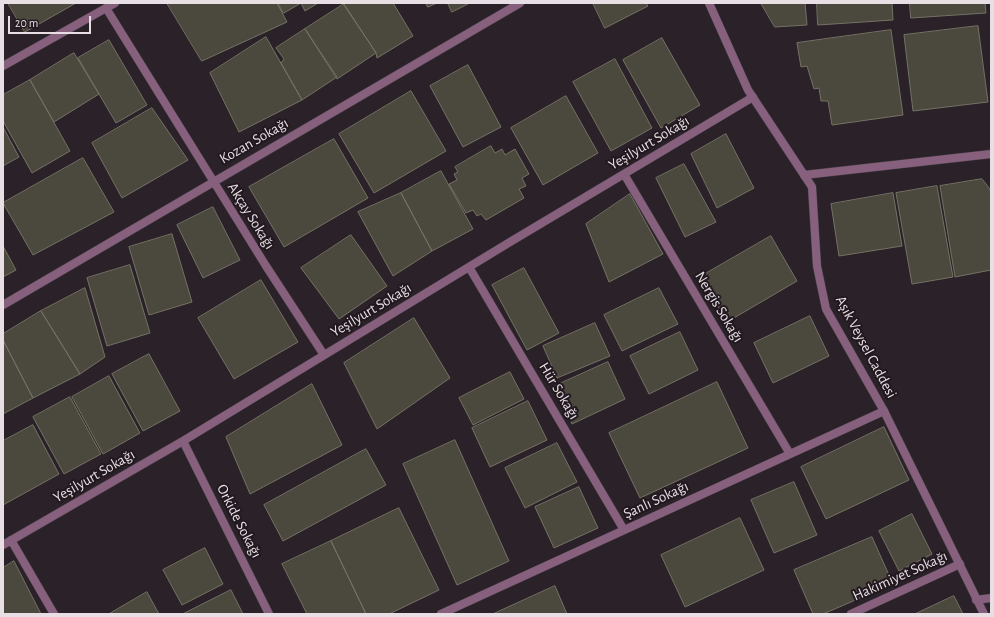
<!DOCTYPE html>
<meta charset="utf-8">
<style>
body{margin:0}
#map{position:relative;width:994px;height:617px;overflow:hidden;background:#2b2129;font-family:"Alegreya Sans",sans-serif}
canvas{display:block}
.frame{position:absolute;inset:0;border:4px solid #e7dfe4;pointer-events:none}
.scale{position:absolute;left:8px;top:16px;width:83px;height:18px;box-sizing:border-box;border:2px solid #e7dfe4;border-top:0;padding-left:5px;font-size:12px;line-height:14px;white-space:nowrap;color:#e7dfe4;-webkit-text-stroke:3px #22181f;paint-order:stroke}
</style>
<div id="map">
<canvas width="994" height="617"></canvas>
<div class="frame"></div>
<div class="scale">20 m</div>
</div>
<script>
const context = document.querySelector('canvas').getContext('2d');
context.lineJoin = 'round';
function fillPath(path, color) {
  context.fillStyle = color;
  context.fill(path, 'evenodd');
}
function trace(path, color, width, dash) {
  context.strokeStyle = color;
  context.lineWidth = width;
  context.lineCap = dash ? 'butt' : 'round';
  context.setLineDash(dash || []);
  context.stroke(path);
}
function label(font, color, halo, rows, align = 'center') {
  context.font = font + ' "Alegreya Sans",sans-serif';
  context.lineWidth = 4;
  context.setLineDash([]);
  context.textBaseline = 'middle';
  context.strokeStyle = halo;
  context.fillStyle = color;
  for (const [text, x, y, turn = 0] of rows) {
    context.save();
    context.translate(x, y);
    context.rotate((+turn || 0) * Math.PI / 180);
    context.textAlign = isNaN(turn) ? turn : align;
    if (halo) context.strokeText(text, 0, 0);
    context.fillText(text, 0, 0);
    context.restore();
  }
}
const building = new Path2D(`
 M 8,3 L 76,3 L 25,32 Z
 M 167,3 L 277,3 L 287,22 L 202,61 Z
 M 278,3 L 318,3 L 305,11 L 301,3 L 284,13 Z
 M 343,3 L 393,3 L 413,36 L 377,58 L 376,53 Z
 M 426,3 L 437,3 L 428,7 Z
 M 448,3 L 467,3 L 468,4 L 452,12 Z
 M 593,3 L 646,3 L 648,6 L 605,28 Z
 M 761,3 L 805,3 L 807,25 L 775,27 Z
 M 817,3 L 892,3 L 893,20 L 818,25 Z
 M 910,3 L 985,3 L 986,13 L 911,18 Z
 M 344,4 L 376,53 L 337,79 L 305,29 Z
 M 978,26 L 988,102 L 913,111 L 904,35 Z
 M 305,29 L 337,77 L 302,100 L 281,63 L 284,59 L 276,48 Z
 M 891,30 L 903,115 L 832,125 L 828,101 L 821,101 L 819,88 L 814,89 L 807,66 L 801,67 L 797,43 Z
 M 266,37 L 302,100 L 239,132 L 210,73 Z
 M 662,38 L 700,105 L 661,128 L 623,60 Z
 M 109,40 L 147,105 L 116,123 L 78,58 Z
 M 74,53 L 99,94 L 54,122 L 30,80 Z
 M 615,59 L 652,128 L 611,151 L 573,82 Z
 M 468,65 L 501,127 L 463,147 L 430,86 Z
 M 30,80 L 70,151 L 32,173 L 3,121 L 3,95 Z
 M 411,91 L 446,151 L 374,193 L 339,134 Z
 M 566,96 L 598,153 L 543,185 L 511,128 Z
 M 152,108 L 188,160 L 122,198 L 92,143 Z
 M 3,127 L 19,157 L 3,166 Z
 M 726,134 L 754,188 L 717,208 L 691,154 Z
 M 334,139 L 368,198 L 284,247 L 249,187 Z
 M 491,146 L 495,153 L 502,149 L 505,155 L 515,149 L 529,174 L 522,178 L 526,186 L 519,189 L 524,198 L 486,220 L 481,214 L 477,216 L 473,210 L 466,213 L 449,184 L 457,180 L 454,174 L 458,172 L 455,167 Z
 M 83,158 L 114,212 L 33,255 L 3,203 Z
 M 684,164 L 716,222 L 685,237 L 656,178 Z
 M 441,171 L 473,229 L 432,251 L 401,193 Z
 M 982,179 L 990,189 L 991,195 L 991,270 L 955,277 L 940,186 Z
 M 937,186 L 953,277 L 912,284 L 896,193 Z
 M 401,193 L 432,251 L 393,276 L 358,212 Z
 M 893,193 L 902,246 L 839,256 L 831,204 Z
 M 630,194 L 663,254 L 609,282 L 586,224 Z
 M 213,207 L 240,260 L 203,278 L 177,225 Z
 M 172,234 L 192,302 L 149,315 L 129,247 Z
 M 351,235 L 387,286 L 339,319 L 301,268 Z
 M 771,236 L 797,281 L 727,322 L 700,277 Z
 M 3,246 L 16,270 L 3,277 Z
 M 130,265 L 150,333 L 107,346 L 87,278 Z
 M 524,268 L 559,333 L 527,350 L 492,285 Z
 M 261,280 L 298,342 L 234,379 L 198,318 Z
 M 85,288 L 105,357 L 80,374 L 41,311 Z
 M 659,288 L 678,324 L 622,351 L 604,315 Z
 M 41,311 L 80,374 L 33,398 L 3,340 L 3,334 Z
 M 810,316 L 829,356 L 773,383 L 754,343 Z
 M 414,318 L 450,378 L 377,429 L 344,363 Z
 M 595,323 L 610,356 L 557,378 L 543,346 Z
 M 680,332 L 698,370 L 649,394 L 630,356 Z
 M 3,340 L 33,398 L 3,414 Z
 M 149,354 L 180,411 L 143,431 L 112,374 Z
 M 608,362 L 625,399 L 572,424 L 555,386 Z
 M 510,372 L 524,399 L 473,425 L 459,398 Z
 M 109,376 L 140,433 L 103,454 L 72,397 Z
 M 717,382 L 748,448 L 640,498 L 609,433 Z
 M 312,384 L 342,445 L 250,494 L 226,437 Z
 M 70,397 L 101,454 L 64,474 L 33,417 Z
 M 528,401 L 547,440 L 490,467 L 472,428 Z
 M 33,425 L 59,474 L 3,505 L 3,441 Z
 M 884,427 L 909,480 L 826,519 L 801,467 Z
 M 455,440 L 509,561 L 457,585 L 403,464 Z
 M 557,443 L 577,482 L 525,508 L 505,468 Z
 M 366,449 L 386,485 L 283,541 L 264,505 Z
 M 794,482 L 817,535 L 774,553 L 751,500 Z
 M 579,487 L 598,528 L 554,548 L 535,507 Z
 M 399,508 L 439,590 L 389,614 L 366,614 L 331,541 Z
 M 912,514 L 932,554 L 899,571 L 879,531 Z
 M 740,518 L 764,570 L 685,607 L 661,555 Z
 M 872,537 L 893,584 L 823,614 L 813,614 L 794,570 Z
 M 331,541 L 366,614 L 307,614 L 282,564 Z
 M 205,548 L 223,584 L 182,605 L 163,570 Z
 M 14,561 L 41,614 L 3,614 L 3,568 Z
 M 555,586 L 567,614 L 493,614 Z
 M 231,590 L 243,614 L 183,614 Z
 M 147,592 L 159,614 L 109,614 Z
 M 954,596 L 963,614 L 915,614 Z`);
fillPath(building, '#4b493d');
trace(building, '#747264', 1);
const minor = new Path2D(`
 M 106,8 L 266,266 L 324,355
 M 3,66 L 115,3
 M 624,174 L 790,454
 M 804,175 L 991,154
 M 469,267 L 624,530
 M 3,305 L 520,3
 M 183,441 L 269,614
 M 11,540 L 54,614
 M 3,545 L 183,441 L 510,242 L 753,97
 M 976,600 L 991,598
 M 441,614 L 884,411
 M 851,614 L 960,564`);
const tertiary = new Path2D(`
 M 709,3 L 748,90 L 812,187 L 817,266 L 826,309 L 884,411 L 984,614`);
trace(minor, '#453c43', 9);
trace(tertiary, '#453c43', 9);
trace(minor, '#87607d', 8);
trace(tertiary, '#87607d', 8);
label('15px', '#e7dfe4', '#22181f', [
 ["Kozan Sokağı",254,141,-30],
 ["Yeşilyurt Sokağı",649,143,-31],
 ["Akçay Sokağı",251,216,58],
 ["Nergis Sokağı",719,307,59],
 ["Yeşilyurt Sokağı",371,310,-31],
 ["Aşık Veysel Caddesi",866,347,62],
 ["Hür Sokağı",559,391,59],
 ["Yeşilyurt Sokağı",94,476,-30],
 ["Şanlı Sokağı",656,500,-25],
 ["Orkide Sokağı",239,521,63],
 ["Hakimiyet Sokağı",900,576,-24]
]);
</script>
